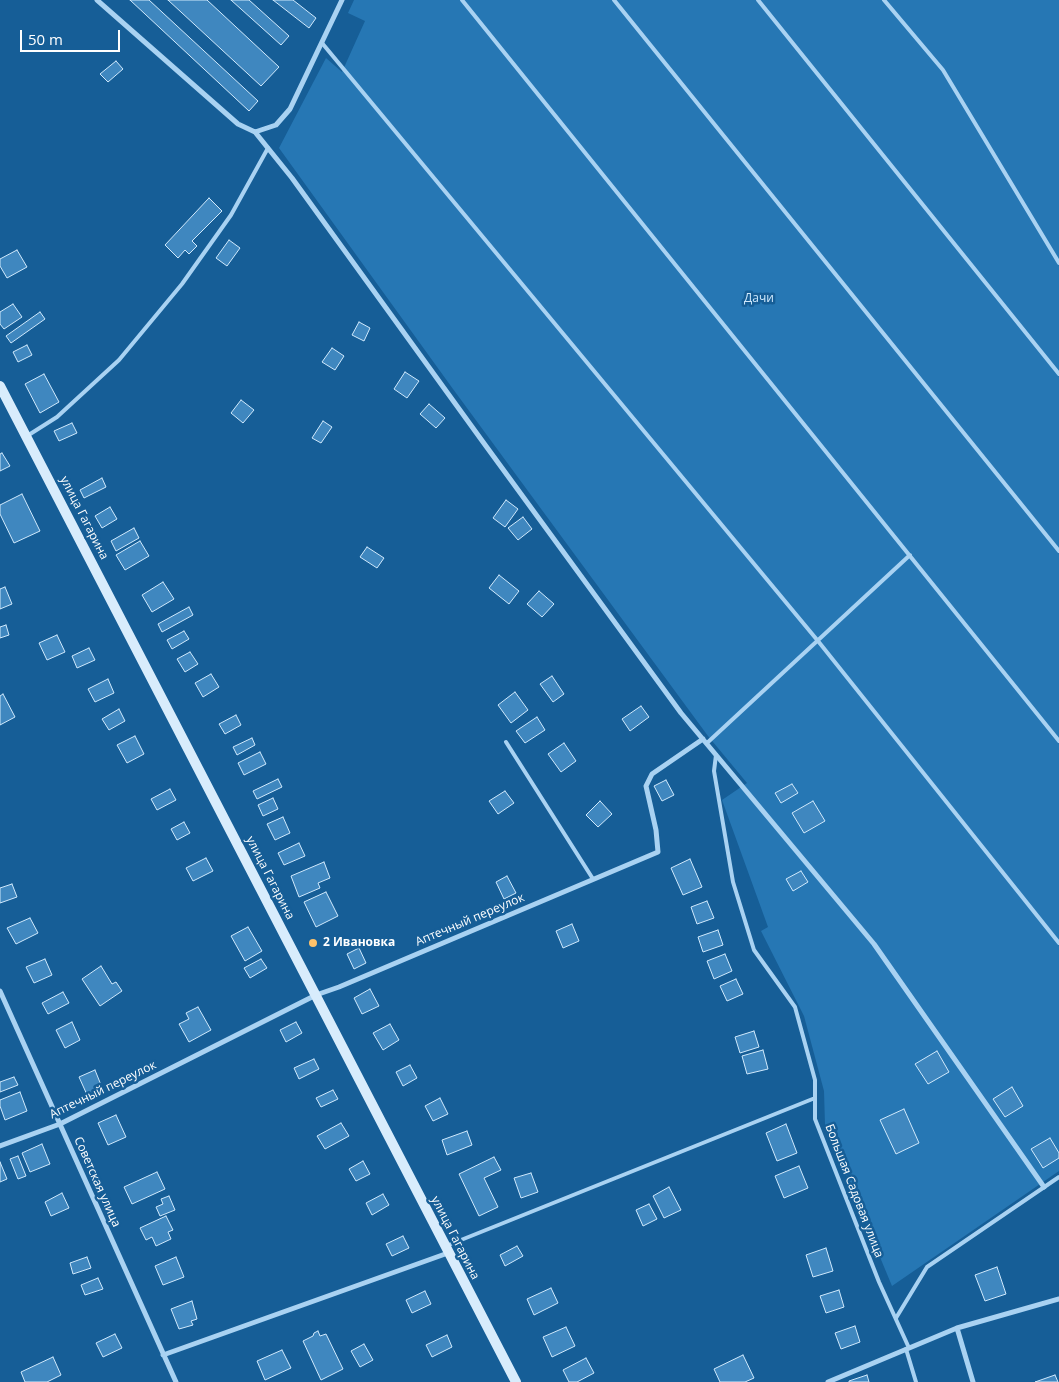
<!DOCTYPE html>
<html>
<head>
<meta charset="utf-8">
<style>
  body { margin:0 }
  #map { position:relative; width:1059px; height:1382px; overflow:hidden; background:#165e97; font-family:"Open Sans",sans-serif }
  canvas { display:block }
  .scale { position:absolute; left:20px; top:30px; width:100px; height:22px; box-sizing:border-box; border:2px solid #fff; border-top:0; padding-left:6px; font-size:15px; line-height:18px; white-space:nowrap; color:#fff; -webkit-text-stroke:4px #165e97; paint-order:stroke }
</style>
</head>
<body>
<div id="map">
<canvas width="1059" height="1382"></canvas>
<div class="scale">50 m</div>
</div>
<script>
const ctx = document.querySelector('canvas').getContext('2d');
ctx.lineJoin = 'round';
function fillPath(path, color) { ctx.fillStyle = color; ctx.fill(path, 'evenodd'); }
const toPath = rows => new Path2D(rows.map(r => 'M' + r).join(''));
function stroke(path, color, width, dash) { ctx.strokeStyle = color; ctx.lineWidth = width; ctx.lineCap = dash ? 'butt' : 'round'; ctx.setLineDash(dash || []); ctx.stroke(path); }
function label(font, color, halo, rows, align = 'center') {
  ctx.font = font + ' "Open Sans",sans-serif'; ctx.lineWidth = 5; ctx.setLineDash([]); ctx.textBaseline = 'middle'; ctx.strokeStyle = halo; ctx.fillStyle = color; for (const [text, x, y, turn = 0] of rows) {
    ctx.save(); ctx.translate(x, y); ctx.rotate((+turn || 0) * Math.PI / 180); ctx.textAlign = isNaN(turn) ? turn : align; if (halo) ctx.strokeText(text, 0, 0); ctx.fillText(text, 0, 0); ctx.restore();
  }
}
fillPath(toPath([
  [354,0,1059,0,1059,1171,892,1286,825,1125,824,1091,804,1016,761,931,768,927,722,800,747,783,708,736,453,389,279,148,326,58,342,72,365,21,348,13]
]), '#2677b4');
const building = toPath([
  [130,0,149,0,258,101,249,111,130,0],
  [168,0,207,0,279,67,261,86,168,0],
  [231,0,249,0,289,36,281,45,231,0],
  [273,0,293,0,316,18,309,28,273,0],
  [116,61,123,69,108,82,100,74,116,61],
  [209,198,222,211,192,241,197,246,189,254,185,250,178,258,165,245,209,198],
  [229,240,240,248,227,266,216,258,229,240],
  [17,250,27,267,7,278,0,266,0,259,17,250],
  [13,304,22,317,4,329,0,324,0,312,13,304],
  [40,312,45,319,11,343,6,336,40,312],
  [359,322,370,328,364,341,352,335,359,322],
  [27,345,32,355,18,362,13,352,27,345],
  [332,348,344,356,335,370,322,362,332,348],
  [405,372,419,381,407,398,394,389,405,372],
  [44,374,59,402,40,413,25,384,44,374],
  [241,400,254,410,243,423,231,413,241,400],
  [429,404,445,418,436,428,420,414,429,404],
  [323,421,332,427,321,443,312,438,323,421],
  [72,423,77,433,59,441,54,431,72,423],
  [2,453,10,466,0,471,0,454,2,453],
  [102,478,106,487,84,498,80,490,102,478],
  [22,494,40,531,14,543,0,514,0,505,22,494],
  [506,500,518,509,505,527,493,518,506,500],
  [110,507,117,519,102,528,95,516,110,507],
  [523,517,532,529,518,540,508,528,523,517],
  [134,528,139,538,116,551,111,541,134,528],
  [140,541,149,556,125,570,116,555,140,541],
  [367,547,384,558,377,568,360,557,367,547],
  [499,575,519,591,509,604,489,588,499,575],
  [163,582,174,599,152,612,142,595,163,582],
  [5,587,12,604,0,609,0,589,5,587],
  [539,591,554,604,542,617,527,604,539,591],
  [189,607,193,615,162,632,158,624,189,607],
  [6,625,9,635,0,638,0,627,6,625],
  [184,631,189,639,172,649,167,640,184,631],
  [57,635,65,652,47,660,39,643,57,635],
  [89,648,95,660,77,668,72,656,89,648],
  [190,652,198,664,185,672,177,659,190,652],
  [211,674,219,687,203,697,195,683,211,674],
  [552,676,564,694,553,702,540,684,552,676],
  [108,679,114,693,95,702,88,689,108,679],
  [515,692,528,710,511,723,498,705,515,692],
  [3,694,15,717,0,725,0,696,3,694],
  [641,706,649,717,630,731,622,719,641,706],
  [119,709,125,721,109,730,102,719,119,709],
  [236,715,241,725,225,734,219,724,236,715],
  [537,717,545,730,525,743,516,731,537,717],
  [135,736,144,754,127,763,117,745,135,736],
  [252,738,255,745,237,755,233,747,252,738],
  [564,743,576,761,561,772,548,754,564,743],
  [260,752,266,764,244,775,238,763,260,752],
  [278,779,282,787,257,799,253,791,278,779],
  [666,780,674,795,662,801,654,786,666,780],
  [792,784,798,793,781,803,775,793,792,784],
  [170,789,176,800,157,810,151,799,170,789],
  [505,791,514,803,498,814,489,801,505,791],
  [273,798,278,809,263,816,258,805,273,798],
  [600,801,612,814,598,827,586,815,600,801],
  [813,801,825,821,804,833,792,813,813,801],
  [283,817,290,833,275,840,267,824,283,817],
  [184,822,190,833,177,840,171,829,184,822],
  [299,843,305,856,284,865,278,853,299,843],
  [206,858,213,871,193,881,186,868,206,858],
  [690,859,702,887,683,895,671,868,690,859],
  [324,862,330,878,318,883,320,888,299,897,291,876,324,862],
  [801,871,808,882,793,891,786,879,801,871],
  [507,876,516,893,504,899,496,882,507,876],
  [12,884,17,897,0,903,0,888,12,884],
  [326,892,338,916,316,927,304,902,326,892],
  [707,901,714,918,697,924,691,907,707,901],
  [30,918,38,933,16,944,7,928,30,918],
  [572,924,579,941,563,948,556,931,572,924],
  [248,927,262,951,245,961,231,936,248,927],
  [718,930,723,945,703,952,698,937,718,930],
  [359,948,366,963,354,969,347,954,359,948],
  [725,954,732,971,714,979,707,961,725,954],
  [45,959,52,975,34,983,26,967,45,959],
  [261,959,267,968,250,978,244,968,261,959],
  [101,966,112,984,116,982,122,991,100,1006,82,979,101,966],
  [736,979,743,994,727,1001,720,986,736,979],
  [370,989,379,1006,362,1014,354,998,370,989],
  [63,992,69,1003,48,1014,42,1003,63,992],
  [198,1007,211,1030,189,1042,179,1024,189,1019,186,1013,198,1007],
  [72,1022,80,1040,65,1048,56,1030,72,1022],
  [296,1022,302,1033,286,1042,280,1030,296,1022],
  [390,1024,399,1040,383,1050,373,1033,390,1024],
  [754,1031,759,1047,740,1053,735,1037,754,1031],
  [763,1050,768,1069,747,1074,742,1056,763,1050],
  [937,1051,949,1072,928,1084,915,1064,937,1051],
  [314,1059,319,1069,299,1079,294,1068,314,1059],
  [410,1065,417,1078,403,1086,396,1072,410,1065],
  [95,1070,103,1090,88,1097,79,1077,95,1070],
  [14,1077,18,1085,0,1092,0,1082,14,1077],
  [1012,1087,1023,1106,1005,1117,993,1099,1012,1087],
  [333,1090,338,1099,321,1107,316,1098,333,1090],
  [20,1092,27,1111,5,1120,0,1106,0,1100,20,1092],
  [440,1098,448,1114,433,1121,425,1106,440,1098],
  [904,1109,919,1143,896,1154,880,1120,904,1109],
  [116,1115,126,1137,108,1145,98,1123,116,1115],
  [341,1123,349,1136,325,1149,317,1136,341,1123],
  [786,1124,797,1153,777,1161,766,1133,786,1124],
  [467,1131,472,1145,447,1155,442,1140,467,1131],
  [1050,1138,1059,1153,1059,1158,1043,1168,1031,1149,1050,1138],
  [42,1144,50,1164,30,1172,22,1153,42,1144],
  [18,1156,26,1176,18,1179,10,1159,18,1156],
  [494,1157,501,1170,484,1178,498,1207,479,1216,459,1174,494,1157],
  [363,1161,370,1174,356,1181,349,1169,363,1161],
  [0,1162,7,1179,0,1182,0,1162],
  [799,1166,808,1188,784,1198,775,1176,799,1166],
  [157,1172,165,1189,132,1204,124,1187,157,1172],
  [531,1173,538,1192,521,1198,514,1178,531,1173],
  [669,1187,681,1210,664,1218,653,1196,669,1187],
  [62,1193,69,1208,51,1216,45,1202,62,1193],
  [383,1194,389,1205,372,1215,366,1203,383,1194],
  [169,1196,175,1210,160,1216,156,1207,163,1204,161,1199,169,1196],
  [649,1204,657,1219,643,1226,636,1210,649,1204],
  [166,1216,173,1230,168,1232,171,1239,156,1246,152,1237,146,1240,140,1228,166,1216],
  [403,1236,409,1248,392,1256,386,1244,403,1236],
  [517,1246,523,1256,505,1266,500,1255,517,1246],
  [826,1248,833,1271,813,1277,806,1255,826,1248],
  [87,1257,91,1268,73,1274,70,1263,87,1257],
  [176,1257,184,1277,163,1285,155,1266,176,1257],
  [997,1267,1006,1294,985,1301,975,1275,997,1267],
  [98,1278,103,1289,85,1295,81,1285,98,1278],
  [551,1288,558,1303,534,1315,527,1299,551,1288],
  [839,1290,844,1307,826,1313,820,1296,839,1290],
  [425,1291,431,1304,412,1313,406,1300,425,1291],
  [192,1301,197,1319,191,1321,193,1325,179,1329,171,1309,192,1301],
  [855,1326,860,1342,841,1349,835,1333,855,1326],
  [566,1327,575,1346,552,1357,543,1337,566,1327],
  [318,1331,320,1336,326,1334,343,1369,321,1380,303,1341,313,1336,314,1333,318,1331],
  [115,1334,122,1348,103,1357,96,1343,115,1334],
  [447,1335,452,1347,432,1357,426,1345,447,1335],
  [364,1344,373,1360,360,1367,351,1351,364,1344],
  [282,1350,291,1368,265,1380,257,1361,282,1350],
  [743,1355,754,1378,745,1382,720,1382,714,1369,743,1355],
  [53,1357,61,1375,47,1382,25,1382,21,1372,53,1357],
  [586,1358,594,1373,577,1382,569,1382,563,1370,586,1358],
  [867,1375,869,1382,849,1382,849,1381,867,1375],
  [1055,1375,1058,1382,1035,1382,1055,1375]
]);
fillPath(building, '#3f87bf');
stroke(building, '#d0e9fc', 1);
stroke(toPath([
  [462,0,1059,741],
  [614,0,1059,551],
  [758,0,1059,374],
  [884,0,943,70,1059,263],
  [322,43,818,641,1059,943],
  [27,436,57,417,119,360,182,284,231,215,268,148],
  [506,742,593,879],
  [707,743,910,555],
  [716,755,714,771,733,882,754,950,795,1007,815,1080,815,1119,879,1282,909,1348],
  [446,1246,815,1098],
  [896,1318,927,1267,1059,1177],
  [906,1349,916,1382]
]), '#a9d2f2', 4);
stroke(toPath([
  [97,0,238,124,255,132,276,125,290,109,342,0],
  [255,132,292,178,483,442,681,713,874,944,1044,1187],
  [0,991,176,1382],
  [0,1146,60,1124,316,995,339,987,658,852,656,830,646,786,652,774,703,739],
  [957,1328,973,1382],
  [163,1355,448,1253],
  [828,1382,957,1328,1059,1299]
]), '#a9d2f2', 5);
stroke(toPath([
  [0,386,516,1382]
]), '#d8ecfc', 10);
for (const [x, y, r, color] of [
  [313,943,5,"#ffc26a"]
]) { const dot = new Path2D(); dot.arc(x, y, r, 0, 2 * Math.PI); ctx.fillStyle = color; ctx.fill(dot); stroke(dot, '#165e97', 2); }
label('12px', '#d0e9fc', '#165e97', [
  ["Дачи",759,299]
]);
label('12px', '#fff', '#165e97', [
  ["улица Гагарина",84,518,63],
  ["улица Гагарина",270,878,63],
  ["Аптечный переулок",470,920,-23],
  ["Аптечный переулок",103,1090,-26],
  ["Советская улица",97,1182,66],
  ["Большая Садовая улица",854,1191,69],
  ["улица Гагарина",455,1238,63]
]);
label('bold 12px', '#fff', '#165e97', [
  ["2 Ивановка",323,943]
], 'left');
</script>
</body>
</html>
